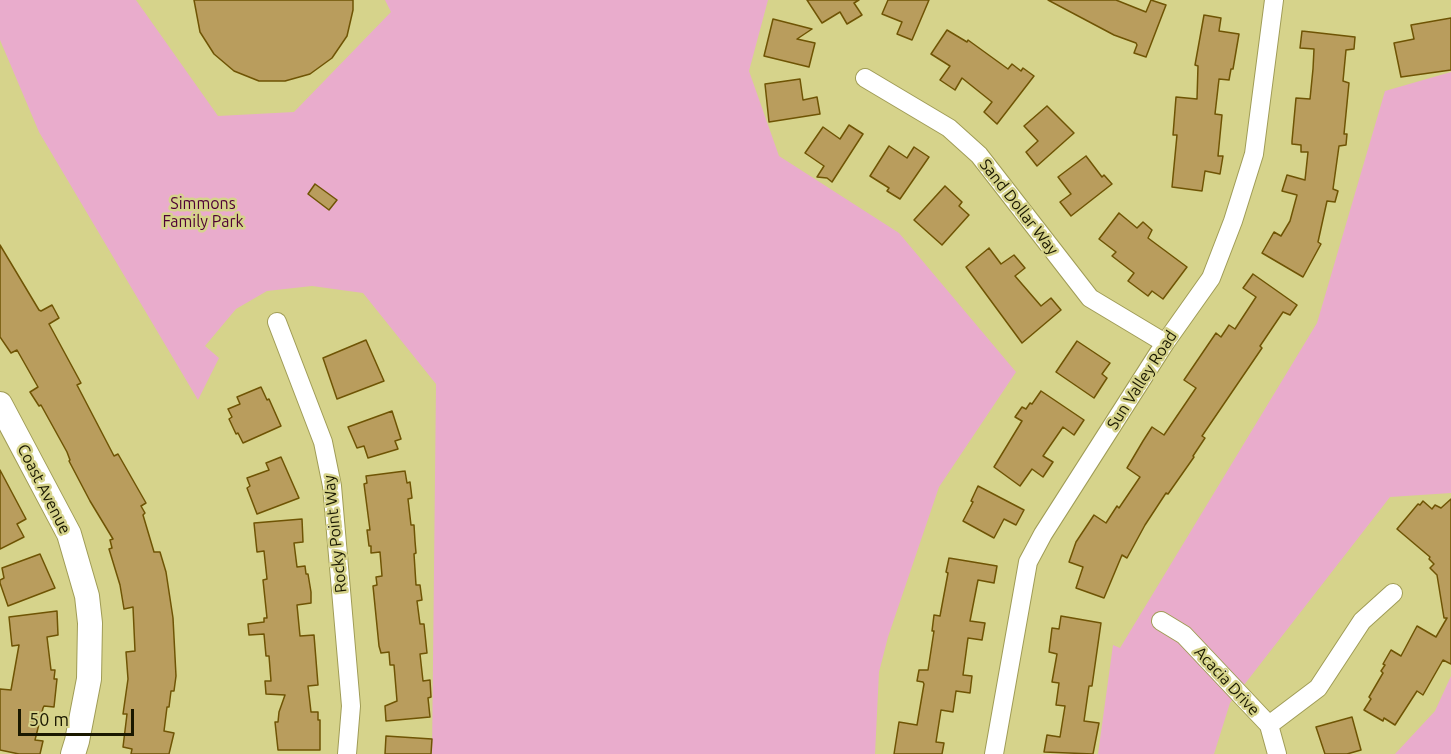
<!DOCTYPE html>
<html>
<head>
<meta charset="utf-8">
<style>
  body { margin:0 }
  #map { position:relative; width:1451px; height:754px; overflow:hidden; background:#d6d38b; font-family:Ubuntu,sans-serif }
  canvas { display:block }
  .scale { position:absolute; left:18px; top:709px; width:116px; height:27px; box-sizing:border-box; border:3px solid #1a1800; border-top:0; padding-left:8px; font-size:18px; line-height:21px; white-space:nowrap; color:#1a1800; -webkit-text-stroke:4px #d6d38b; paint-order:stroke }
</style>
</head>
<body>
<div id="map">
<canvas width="1451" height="754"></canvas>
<div class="scale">50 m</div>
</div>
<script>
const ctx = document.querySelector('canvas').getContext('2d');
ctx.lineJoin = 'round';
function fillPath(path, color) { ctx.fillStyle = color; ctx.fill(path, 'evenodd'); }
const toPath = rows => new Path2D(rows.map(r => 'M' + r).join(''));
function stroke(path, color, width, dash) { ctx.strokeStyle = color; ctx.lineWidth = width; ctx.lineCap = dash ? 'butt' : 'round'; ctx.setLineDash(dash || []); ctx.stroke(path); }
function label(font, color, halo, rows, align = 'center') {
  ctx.font = font + ' Ubuntu,sans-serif'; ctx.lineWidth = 5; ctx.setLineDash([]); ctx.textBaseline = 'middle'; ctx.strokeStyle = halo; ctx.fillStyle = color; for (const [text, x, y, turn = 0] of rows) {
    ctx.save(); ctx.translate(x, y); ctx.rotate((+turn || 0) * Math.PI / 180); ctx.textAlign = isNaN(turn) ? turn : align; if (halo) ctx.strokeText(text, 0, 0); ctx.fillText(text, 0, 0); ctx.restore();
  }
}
fillPath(toPath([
  [0,0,136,0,218,116,294,112,391,12,385,0,768,0,749,71,779,156,899,233,1016,372,939,487,888,637,879,672,875,754,432,754,436,384,363,293,312,286,267,291,236,309,205,346,219,358,198,400,39,132,0,40],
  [1451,72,1451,493,1390,497,1230,703,1214,754,1098,754,1113,645,1120,648,1317,323,1385,91],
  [1451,676,1451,754,1395,754,1435,711]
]), '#e9accc');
const building = toPath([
  [194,0,353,0,353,10,347,36,332,58,310,74,285,81,259,81,234,71,214,54,200,32,194,0],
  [807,0,859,0,854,3,862,15,847,24,840,12,822,23,807,0],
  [888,0,929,0,912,40,897,34,902,22,882,14,888,0],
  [1048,0,1116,0,1146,12,1151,0,1166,5,1146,57,1134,53,1137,45,1136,43,1114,35,1048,0],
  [1204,15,1221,18,1219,31,1239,34,1233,69,1231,69,1229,80,1219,79,1215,114,1222,115,1218,156,1223,156,1220,174,1205,171,1202,191,1172,187,1177,135,1173,135,1176,97,1197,99,1198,66,1195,65,1204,15],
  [1451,18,1451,70,1401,77,1394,43,1414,39,1411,25,1451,18],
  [773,19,812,29,797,39,815,43,809,67,764,56,773,19],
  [947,30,967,42,968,40,1008,69,1012,64,1021,71,1023,68,1034,76,997,124,984,112,992,102,962,78,955,90,940,80,950,66,931,54,947,30],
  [1302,31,1355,37,1354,49,1346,50,1343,81,1349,83,1344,134,1347,134,1346,145,1339,146,1333,189,1338,191,1335,202,1327,201,1318,242,1321,244,1303,277,1262,253,1274,232,1281,236,1290,221,1297,195,1282,191,1287,175,1305,180,1308,152,1301,152,1301,145,1292,144,1292,141,1296,98,1310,99,1313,69,1314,49,1300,48,1302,31],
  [800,79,803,100,817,97,820,114,769,122,765,84,800,79],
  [1047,106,1074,133,1037,166,1026,152,1038,141,1024,126,1047,106],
  [849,125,863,134,832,182,827,178,817,177,824,166,805,153,823,127,840,139,849,125],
  [889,146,907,158,914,147,929,157,900,199,887,191,889,188,870,176,889,146],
  [1086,156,1102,177,1104,175,1112,184,1071,216,1060,202,1071,194,1058,177,1086,156],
  [315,184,337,200,329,210,308,194,315,184],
  [945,186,962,202,959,206,969,215,942,245,914,220,945,186],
  [1119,213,1137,228,1143,222,1152,230,1148,238,1187,267,1163,299,1152,291,1148,296,1128,281,1134,273,1112,256,1116,252,1099,239,1119,213],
  [0,245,39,310,41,311,52,305,59,318,49,324,81,383,77,385,114,456,118,454,146,503,141,506,145,513,143,515,154,552,160,552,166,572,173,618,176,676,174,691,171,691,169,707,167,707,164,731,174,733,169,754,131,754,132,749,123,747,127,714,123,714,128,679,126,652,135,651,133,607,124,609,120,585,109,549,112,548,110,540,113,539,90,501,69,461,70,460,67,452,41,405,39,406,30,392,38,387,17,350,11,353,0,337,0,245],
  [989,248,1001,264,1014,255,1025,268,1015,276,1041,306,1051,298,1061,310,1022,343,966,267,989,248],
  [1253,274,1297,305,1290,315,1283,312,1260,346,1262,348,1202,436,1205,438,1193,456,1194,457,1168,494,1166,493,1145,525,1127,558,1122,555,1104,598,1076,588,1083,567,1069,562,1076,542,1094,515,1106,523,1117,506,1119,508,1140,477,1127,468,1143,441,1152,427,1164,435,1196,388,1184,380,1216,333,1221,337,1229,325,1235,329,1256,297,1243,288,1253,274],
  [366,340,384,381,337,399,323,358,366,340],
  [1077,341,1110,363,1102,374,1107,378,1094,398,1056,372,1077,341],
  [261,387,267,400,269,399,281,426,243,443,238,433,236,434,229,419,232,417,228,409,240,404,237,397,261,387],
  [1041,391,1084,420,1074,435,1063,427,1043,456,1053,462,1043,477,1032,469,1020,486,994,467,1022,421,1015,417,1022,407,1026,409,1030,403,1032,404,1041,391],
  [392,411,401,439,395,441,398,449,368,458,364,446,357,448,348,427,392,411],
  [281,457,299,498,257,514,247,488,250,486,247,478,269,470,266,463,281,457],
  [0,470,26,519,17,524,24,537,0,549,0,470],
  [405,471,407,483,410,482,412,498,408,499,411,525,414,525,415,541,416,553,414,554,416,585,420,585,422,600,417,601,420,624,424,624,427,653,420,654,423,681,430,680,431,697,428,698,430,717,386,721,385,706,397,701,394,665,390,665,389,652,381,653,379,646,373,586,377,585,376,577,382,576,380,552,371,553,371,546,369,546,367,530,370,530,364,484,367,483,366,476,405,471],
  [978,486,1024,510,1016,525,1004,519,994,538,963,521,973,502,971,501,978,486],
  [1451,499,1451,664,1443,660,1423,695,1417,691,1395,725,1384,718,1383,721,1364,710,1371,699,1369,697,1383,673,1381,671,1385,665,1383,664,1391,650,1401,656,1417,626,1436,637,1447,618,1444,618,1437,575,1430,568,1434,564,1429,559,1430,557,1397,529,1418,504,1420,505,1423,501,1432,509,1435,505,1441,508,1451,499],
  [302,519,303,542,294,543,297,567,305,566,306,574,308,574,311,592,311,603,297,605,300,636,314,635,318,685,308,686,311,712,318,712,318,720,320,720,320,750,278,750,275,722,278,722,279,712,285,695,266,694,265,681,271,681,269,656,266,656,264,634,249,635,248,624,264,622,264,618,267,618,263,580,267,579,264,551,257,552,254,523,302,519],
  [40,554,55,588,8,606,0,583,0,580,4,578,2,568,40,554],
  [949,558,997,566,994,583,978,580,970,621,985,623,982,640,968,638,963,675,972,676,970,693,956,691,953,712,941,710,936,742,944,743,942,754,894,754,899,722,917,725,924,684,923,682,917,681,919,670,928,670,934,631,932,631,934,615,940,616,948,573,946,572,949,558],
  [57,611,58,635,47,637,51,670,55,670,54,679,57,679,54,707,44,706,43,708,35,740,43,741,40,754,19,754,0,750,0,689,11,690,19,645,12,646,9,617,57,611],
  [1061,616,1101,623,1092,686,1089,686,1084,721,1099,723,1093,754,1044,752,1047,735,1060,737,1065,706,1056,705,1059,683,1052,682,1057,654,1049,652,1052,628,1059,629,1061,616],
  [1352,717,1361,750,1347,754,1325,754,1316,727,1352,717],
  [386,736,432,739,431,754,385,754,386,736]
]);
fillPath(building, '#b99d5d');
stroke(building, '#6f5404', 1.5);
const minor = toPath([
  [865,78,949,128,979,155,1090,298,1165,343],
  [277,322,323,442,332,486,351,706,347,754],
  [1161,621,1184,635,1269,725,1277,754],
  [1269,725,1318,688,1362,621,1393,593],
  [994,754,1028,562,1043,534,1165,343,1211,278,1233,221,1254,154,1274,0]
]);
const tertiary = toPath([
  [0,404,69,534,87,596,90,623,89,679,77,741,73,754]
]);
stroke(minor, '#a09c56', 20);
stroke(tertiary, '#a09c56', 26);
stroke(minor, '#fff', 18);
stroke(tertiary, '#fff', 24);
label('16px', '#4e0035', '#d6d38b', [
  ["Simmons",203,204],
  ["Family Park",203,222]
]);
label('16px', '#1a1800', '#d6d38b', [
  ["Sand Dollar Way",1019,207,52],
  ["Sun Valley Road",1142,380,-57],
  ["Coast Avenue",44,489,63],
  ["Rocky Point Way",335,534,-96],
  ["Acacia Drive",1227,681,47]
]);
</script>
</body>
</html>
